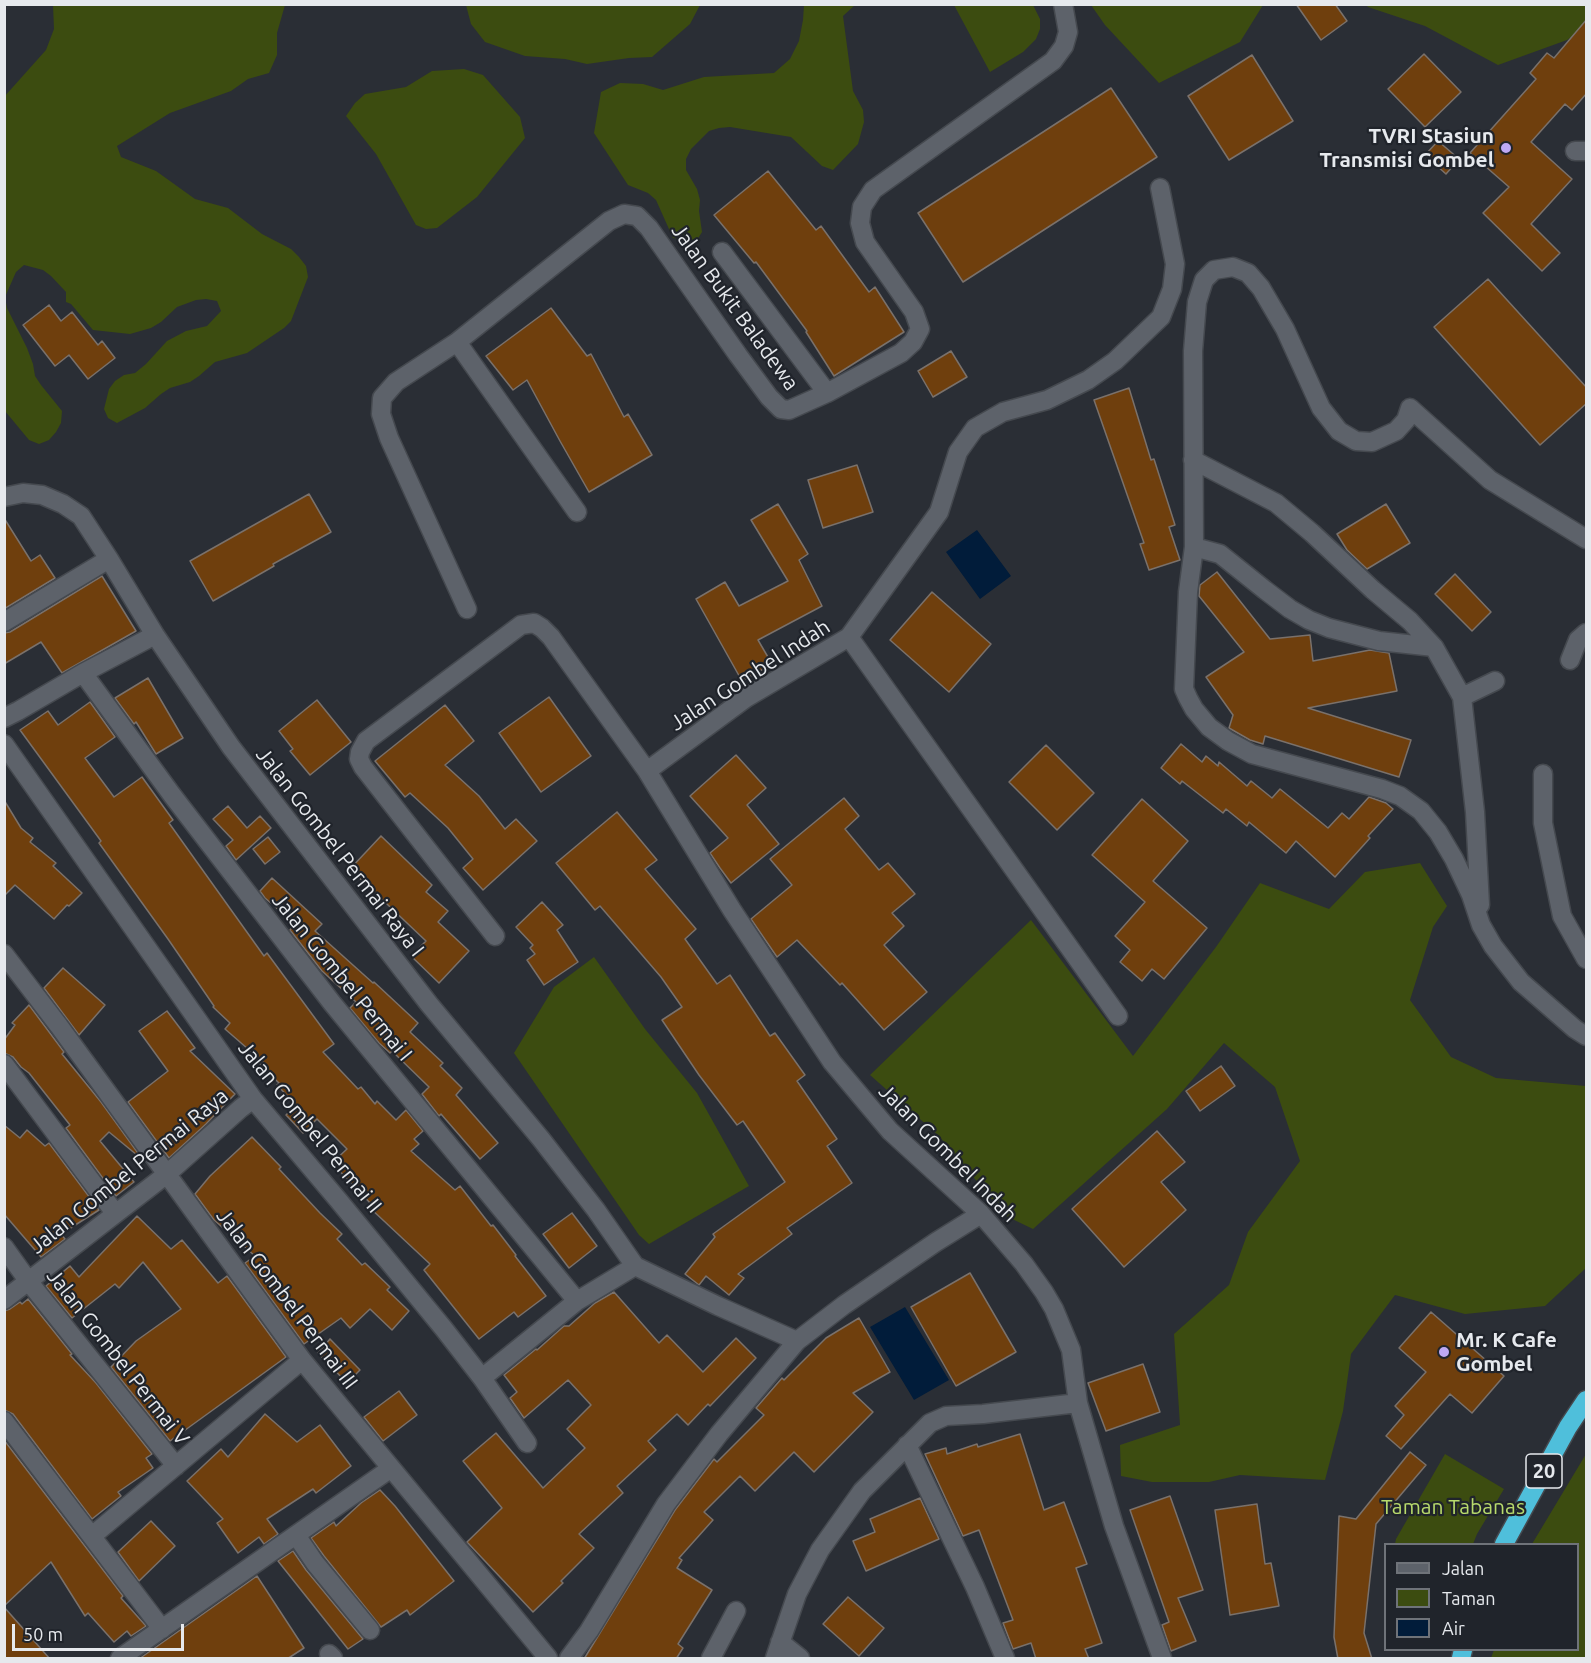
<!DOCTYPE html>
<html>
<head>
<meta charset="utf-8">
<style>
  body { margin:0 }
  #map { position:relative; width:1591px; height:1663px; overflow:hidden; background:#2a2e35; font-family:Ubuntu,sans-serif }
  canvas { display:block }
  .frame { position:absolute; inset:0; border:6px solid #e6e9ed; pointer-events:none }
  .legend { position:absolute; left:1384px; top:1543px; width:195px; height:108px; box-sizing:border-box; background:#20242b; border:2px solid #6f7379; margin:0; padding:8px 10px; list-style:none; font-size:18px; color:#e6e9ed }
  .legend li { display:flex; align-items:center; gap:12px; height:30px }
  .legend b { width:30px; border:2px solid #6f7379 }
  .scale { position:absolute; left:12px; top:1624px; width:172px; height:27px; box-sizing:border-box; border:3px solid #e6e9ed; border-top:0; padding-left:8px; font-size:18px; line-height:21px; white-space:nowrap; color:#e6e9ed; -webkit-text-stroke:4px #20242b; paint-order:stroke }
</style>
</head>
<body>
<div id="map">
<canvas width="1591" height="1663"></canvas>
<div class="frame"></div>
<ul class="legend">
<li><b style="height:8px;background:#5d626a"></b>Jalan</li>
<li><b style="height:16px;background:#3c4c10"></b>Taman</li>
<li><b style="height:16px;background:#011c3a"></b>Air</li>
</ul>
<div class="scale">50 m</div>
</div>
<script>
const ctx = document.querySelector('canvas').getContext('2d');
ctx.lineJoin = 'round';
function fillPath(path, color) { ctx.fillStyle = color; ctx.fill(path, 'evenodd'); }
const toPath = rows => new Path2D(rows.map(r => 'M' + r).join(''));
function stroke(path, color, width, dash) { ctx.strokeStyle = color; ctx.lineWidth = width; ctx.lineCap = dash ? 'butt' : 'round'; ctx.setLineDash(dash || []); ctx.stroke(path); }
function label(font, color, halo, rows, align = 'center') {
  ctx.font = font + ' Ubuntu,sans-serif'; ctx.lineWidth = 4.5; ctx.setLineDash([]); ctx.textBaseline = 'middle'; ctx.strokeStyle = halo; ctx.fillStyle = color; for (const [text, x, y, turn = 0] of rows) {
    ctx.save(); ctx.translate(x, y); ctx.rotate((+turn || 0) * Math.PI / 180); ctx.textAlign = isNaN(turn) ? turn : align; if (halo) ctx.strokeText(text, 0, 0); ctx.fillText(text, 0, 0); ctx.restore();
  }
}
fillPath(toPath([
  [53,5,285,5,277,33,277,55,269,73,248,79,231,91,170,113,117,146,121,157,156,171,195,199,228,208,262,234,291,249,299,257,306,266,308,277,291,321,284,328,247,353,215,362,199,376,190,382,170,388,161,394,145,408,117,423,108,418,104,409,109,389,115,381,124,375,135,373,146,364,167,341,186,331,207,326,221,311,217,301,206,299,196,300,177,307,161,322,151,328,130,334,93,330,71,304,66,302,66,292,51,276,43,270,24,265,16,272,5,297,7,308,27,348,33,364,35,376,41,385,62,411,61,423,56,432,49,440,39,444,29,440,5,411,4,97,46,50,54,29],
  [466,5,466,4,700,5,690,24,652,57,629,58,587,64,565,59,525,56,485,42,471,24],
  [804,5,855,5,843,16,853,91,863,110,864,122,858,144,833,170,822,166,791,137,730,127,719,128,709,131,691,149,686,159,686,170,697,189,700,200,699,211,702,232,697,240,673,238,656,200,648,193,628,185,594,133,601,92,620,83,643,84,663,90,704,77,774,73,790,59,799,41,803,20],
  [954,5,1033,5,1040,19,1040,29,1036,39,1023,52,990,72],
  [1091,5,1263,5,1240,42,1159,83,1105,25],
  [1366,5,1586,5,1586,26,1567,40,1498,65,1425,26,1368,7],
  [464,69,483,75,520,117,525,138,477,197,437,228,426,229,416,225,376,154,346,116,355,103,365,94,406,87,432,71],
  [1420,863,1447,906,1433,927,1410,1000,1451,1057,1496,1078,1586,1086,1586,1268,1545,1306,1465,1314,1395,1295,1351,1354,1343,1411,1325,1480,1240,1475,1209,1482,1152,1482,1121,1476,1120,1445,1180,1425,1174,1334,1229,1285,1248,1232,1300,1161,1275,1087,1224,1043,1167,1109,1033,1229,1006,1216,938,1135,870,1075,1031,920,1133,1056,1216,947,1260,883,1329,909,1365,872],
  [594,957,645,1029,697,1093,749,1186,649,1244,639,1235,514,1053,554,987],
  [1445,1454,1504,1489,1477,1534,1473,1544,1395,1544,1396,1539],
  [1586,1454,1586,1658,1491,1658,1494,1650,1578,1650,1578,1544,1532,1544]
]), '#3c4c10');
fillPath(toPath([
  [977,530,1011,576,980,599,946,552],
  [905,1307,949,1380,914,1400,870,1327]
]), '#011c3a');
const building = toPath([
  [1296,4,1335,4,1347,21,1321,40,1296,4],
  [1587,19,1587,93,1572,110,1565,104,1531,142,1572,179,1531,224,1560,253,1542,271,1483,213,1509,187,1470,153,1536,79,1530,73,1547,53,1554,58,1587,19],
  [1424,54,1461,92,1425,127,1388,89,1424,54],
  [1252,55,1293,121,1229,160,1188,96,1252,55],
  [1111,88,1157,157,963,282,918,213,1111,88],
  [1438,141,1459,159,1446,174,1425,155,1438,141],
  [768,171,816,230,821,226,869,292,875,287,904,332,834,376,806,332,807,331,756,262,754,263,714,215,768,171],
  [1488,279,1587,388,1587,403,1540,445,1434,327,1488,279],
  [49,305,61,321,72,312,98,345,102,341,115,358,88,379,69,355,55,366,23,325,49,305],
  [551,308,587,356,591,354,624,417,628,414,652,455,589,492,560,441,527,380,513,390,486,356,551,308],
  [951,351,967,377,933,397,918,371,951,351],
  [1129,388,1151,460,1154,459,1175,525,1169,527,1180,560,1149,570,1140,544,1144,543,1094,400,1129,388],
  [857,465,873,512,823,528,808,480,857,465],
  [309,494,331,532,273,564,274,566,213,601,190,561,309,494],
  [778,504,808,554,799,560,822,606,758,640,772,664,742,681,696,599,725,582,739,606,788,581,751,520,778,504],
  [1386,504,1410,543,1367,569,1347,550,1337,534,1386,504],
  [4,518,31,561,40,555,55,578,4,609,4,518],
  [1217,572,1270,639,1310,635,1313,661,1370,650,1389,653,1397,691,1308,708,1411,740,1399,777,1265,736,1263,744,1250,740,1229,728,1233,715,1206,677,1244,652,1199,596,1200,585,1217,572],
  [1455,574,1491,612,1472,631,1435,594,1455,574],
  [102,576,136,631,62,673,41,642,4,664,4,633,10,632,102,576],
  [932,592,991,644,949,692,890,640,932,592],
  [148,678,183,738,156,754,136,722,134,724,115,698,148,678],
  [549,697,591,756,541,792,499,733,549,697],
  [317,700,351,742,310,775,290,751,293,749,279,731,317,700],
  [90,702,115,737,85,758,114,797,142,777,173,820,169,823,264,956,267,953,334,1044,323,1052,358,1089,361,1087,375,1104,377,1101,396,1120,406,1110,423,1131,414,1139,419,1144,411,1151,455,1190,460,1186,491,1226,493,1225,516,1255,515,1256,546,1296,518,1317,514,1312,479,1339,424,1270,430,1264,369,1207,372,1205,332,1163,347,1149,317,1119,303,1133,286,1115,296,1105,277,1085,279,1083,260,1065,263,1062,225,1029,230,1023,213,1007,214,1006,168,939,99,843,101,841,20,730,48,711,58,725,90,702],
  [445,705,474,741,445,765,479,796,505,829,516,819,537,841,483,890,463,868,473,859,448,828,410,793,405,797,375,761,445,705],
  [1181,744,1202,762,1206,756,1218,766,1219,762,1247,786,1251,781,1272,798,1280,789,1328,828,1342,813,1349,819,1369,797,1386,803,1393,809,1368,836,1370,838,1335,877,1296,841,1286,853,1249,822,1247,826,1226,809,1223,813,1182,781,1180,784,1161,768,1181,744],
  [1046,745,1094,793,1057,830,1009,782,1046,745],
  [736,755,766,788,747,805,779,844,731,883,720,868,710,853,728,838,690,796,736,755],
  [844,798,859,816,845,829,879,870,888,863,915,894,892,913,904,926,884,945,927,992,884,1030,842,983,840,985,797,940,777,957,751,919,792,885,770,859,844,798],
  [1142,799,1188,841,1153,881,1207,928,1164,979,1152,969,1142,981,1120,962,1130,950,1115,936,1145,902,1092,855,1142,799],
  [4,800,21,828,33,838,30,842,56,863,53,866,82,893,69,906,67,905,54,919,15,885,4,896,4,800],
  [228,806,247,828,260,816,271,828,236,860,226,846,233,840,213,819,228,806],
  [617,812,657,860,645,869,696,929,685,939,717,984,730,975,770,1036,775,1033,805,1075,797,1081,837,1139,827,1146,852,1183,787,1228,792,1234,738,1274,744,1278,729,1295,706,1276,699,1285,685,1274,715,1237,713,1234,785,1182,743,1121,737,1125,699,1075,662,1020,682,1007,661,977,600,906,595,910,556,863,617,812],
  [381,836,432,885,426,892,448,911,438,922,469,951,439,983,411,956,426,941,350,869,381,836],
  [268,837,280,852,265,864,253,849,268,837],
  [272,878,322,924,315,931,373,983,374,982,418,1023,410,1032,443,1063,440,1066,462,1088,456,1095,498,1143,480,1159,441,1114,439,1116,422,1094,429,1087,392,1051,390,1053,379,1043,350,1008,356,1002,322,971,290,930,295,924,265,898,260,891,272,878],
  [542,902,563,925,557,930,578,962,544,985,527,960,535,954,530,948,533,945,516,927,542,902],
  [63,968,105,1005,79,1035,44,988,63,968],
  [29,1005,64,1052,62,1054,101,1102,143,1160,109,1132,100,1141,134,1182,116,1196,66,1128,70,1125,29,1073,21,1067,13,1057,4,1053,4,1040,15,1025,12,1023,29,1005],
  [167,1011,195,1048,190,1051,235,1094,206,1124,169,1158,128,1102,168,1071,139,1031,167,1011],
  [1221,1066,1235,1086,1200,1111,1186,1091,1221,1066],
  [4,1125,20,1138,27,1130,45,1146,49,1143,99,1210,61,1234,65,1239,41,1257,4,1214,4,1125],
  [1157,1131,1185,1162,1161,1182,1186,1210,1124,1267,1072,1209,1157,1131],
  [252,1137,281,1167,279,1169,320,1213,342,1234,337,1239,362,1265,365,1263,390,1287,387,1290,409,1311,392,1330,370,1309,350,1328,341,1318,304,1344,245,1263,255,1256,214,1220,195,1194,210,1176,252,1137],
  [572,1213,597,1246,569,1268,543,1234,572,1213],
  [137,1216,171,1249,182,1240,218,1283,227,1276,286,1357,170,1441,111,1367,136,1341,181,1309,143,1262,119,1288,115,1284,72,1318,46,1286,70,1266,79,1277,137,1216],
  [970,1273,1016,1352,956,1386,911,1307,970,1273],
  [614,1292,659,1343,667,1335,703,1372,736,1338,756,1358,710,1406,708,1404,688,1425,677,1414,648,1441,656,1450,617,1486,623,1493,579,1534,594,1548,561,1581,563,1583,533,1612,467,1542,502,1508,463,1461,496,1433,543,1488,585,1448,567,1429,591,1405,568,1380,524,1418,510,1398,517,1392,504,1375,536,1349,537,1350,564,1326,569,1326,595,1303,614,1292],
  [28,1299,72,1354,70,1355,96,1383,152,1454,146,1458,153,1468,118,1492,121,1496,92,1519,13,1414,4,1410,4,1311,10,1309,20,1302,22,1304,28,1299],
  [1431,1312,1504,1376,1472,1413,1450,1394,1401,1449,1386,1436,1404,1415,1395,1406,1426,1372,1399,1348,1431,1312],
  [859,1318,890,1372,853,1393,873,1412,814,1472,794,1452,755,1491,740,1476,704,1512,713,1520,679,1558,682,1560,677,1568,712,1590,678,1644,683,1648,676,1659,584,1659,675,1510,714,1459,717,1462,764,1415,756,1408,782,1378,784,1380,826,1338,859,1318],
  [330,1339,360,1370,347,1383,318,1353,330,1339],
  [1143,1364,1160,1412,1106,1431,1088,1383,1143,1364],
  [399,1391,417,1415,383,1441,364,1417,399,1391],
  [265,1414,297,1442,320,1425,351,1466,316,1493,313,1489,267,1519,278,1534,264,1544,259,1537,238,1553,217,1523,223,1519,187,1481,221,1449,228,1457,265,1414],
  [1020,1434,1044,1510,1064,1502,1087,1564,1076,1568,1102,1643,1085,1649,1089,1659,1036,1659,1031,1643,1013,1649,1003,1623,1013,1620,979,1530,963,1536,925,1454,946,1448,947,1454,977,1444,978,1447,1020,1434],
  [4,1440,123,1596,121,1598,146,1626,131,1636,127,1631,114,1642,88,1613,85,1616,51,1562,4,1606,4,1440],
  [1410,1452,1426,1465,1376,1524,1364,1633,1372,1659,1338,1659,1334,1637,1339,1516,1356,1519,1410,1452],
  [380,1490,395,1506,454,1581,410,1615,407,1610,381,1627,324,1556,311,1538,334,1522,336,1526,361,1503,380,1490],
  [1170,1496,1203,1590,1178,1598,1196,1641,1171,1651,1162,1625,1169,1622,1130,1510,1170,1496],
  [920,1498,939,1539,866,1571,853,1541,875,1532,870,1519,920,1498],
  [1257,1504,1265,1564,1271,1563,1279,1606,1230,1615,1215,1510,1257,1504],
  [151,1521,175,1546,139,1581,118,1552,151,1521],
  [293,1551,306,1570,363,1639,348,1649,278,1561,293,1551],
  [257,1576,304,1648,287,1659,139,1659,257,1576],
  [848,1597,884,1628,859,1656,823,1624,848,1597],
  [4,1607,50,1659,4,1659,4,1607]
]);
fillPath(building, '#6f3f0d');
stroke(building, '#7a716b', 1.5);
const minor = toPath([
  [1575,151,1586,151],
  [722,252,827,393],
  [457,342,577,512],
  [1193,460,1276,503,1312,533,1373,590,1410,621,1434,647,1462,697,1475,812,1480,905],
  [4,497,23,493,42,495,63,504,81,516,109,559,155,635,231,747,429,1004,541,1139,596,1210,635,1266],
  [1586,539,1490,480,1410,408,1406,420,1396,431,1372,442,1356,441,1339,431,1321,408,1285,329,1261,288,1248,273,1233,267,1214,270,1204,280,1197,302,1193,351,1194,547,1188,592,1184,689,1188,698,1194,709,1209,727,1228,741,1252,754,1382,789,1400,796,1421,811,1438,832,1454,859,1471,895,1481,925,1493,946,1521,982,1575,1029,1586,1036],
  [1194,547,1220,554,1265,590,1290,609,1309,620,1329,628,1379,641,1434,647],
  [467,609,389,438,381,414,382,398,396,382,457,342,609,221,624,214,637,216,649,228,738,355,769,397,781,409,789,410,827,393,901,353,913,342,920,329,914,312,865,242,860,223,862,207,873,190,1053,61,1064,46,1068,32,1063,4],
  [4,622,109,559],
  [849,637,1118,1016],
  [1570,660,1578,640,1586,633],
  [83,673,172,795,332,1003,577,1301],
  [1462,697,1495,681],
  [4,718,18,711,83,673,155,635],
  [4,744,253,1099,339,1201,444,1329,482,1378,527,1443],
  [647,771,746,698,849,637,939,512,958,452,975,428,1003,412,1047,400,1088,380,1115,361,1161,317,1172,289,1175,264,1160,188],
  [1543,774,1543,823,1562,916,1586,959],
  [495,936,363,767,359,759,360,752,366,741,521,625,534,623,542,628,551,637,647,771,732,910,832,1062,890,1131,981,1214,1024,1264,1044,1292,1054,1309,1071,1350,1078,1403,1114,1526,1162,1658],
  [4,954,59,1026,302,1360,548,1658],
  [4,1064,115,1213],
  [4,1247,29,1282,176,1466],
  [4,1300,167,1174,241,1108,253,1099],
  [482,1378,577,1301,635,1266,718,1306,797,1341],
  [4,1421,162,1629],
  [907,1445,975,1587,1005,1658],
  [296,1535,315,1563,370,1630],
  [92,1536,302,1360],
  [780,1642,800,1658],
  [329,1654,333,1658],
  [120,1658,390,1469],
  [569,1658,589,1631,666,1504,719,1434,797,1341,844,1305,936,1242,981,1214],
  [711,1658,736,1611],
  [775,1658,797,1594,820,1550,862,1491,930,1423,946,1416,983,1414,1078,1403]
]);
const highway = toPath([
  [1504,1544,1568,1427,1586,1400],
  [1461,1658,1463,1650]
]);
stroke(minor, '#45494f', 21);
stroke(highway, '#45494f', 21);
stroke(minor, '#5d626a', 18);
stroke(highway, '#4fbfdb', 18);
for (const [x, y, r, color] of [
  [1506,148,6,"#bea9f4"],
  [1444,1352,6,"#bea9f4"]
]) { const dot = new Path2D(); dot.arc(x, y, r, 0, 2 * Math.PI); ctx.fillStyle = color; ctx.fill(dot); stroke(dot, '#20242b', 2); }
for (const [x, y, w] of [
  [1544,1471,36]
]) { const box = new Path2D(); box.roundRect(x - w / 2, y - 17, w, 34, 4.5); ctx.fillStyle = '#20242b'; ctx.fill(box); stroke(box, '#e6e9ed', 1.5); }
label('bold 20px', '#e6e9ed', null, [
  ["20",1544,1471]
]);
label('bold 21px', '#e6e9ed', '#20242b', [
  ["TVRI Stasiun",1494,136],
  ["Transmisi Gombel",1494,160],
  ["Mr. K Cafe",1456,1340,"left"],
  ["Gombel",1456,1364,"left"]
], 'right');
label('21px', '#e6e9ed', '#20242b', [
  ["Jalan Bukit Baladewa",735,307,54],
  ["Jalan Gombel Indah",750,675,-33],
  ["Jalan Gombel Permai Raya I",340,852,52],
  ["Jalan Gombel Permai I",342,977,51],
  ["Jalan Gombel Permai II",310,1127,51],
  ["Jalan Gombel Indah",948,1153,45],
  ["Jalan Gombel Permai Raya",129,1171,-39],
  ["Jalan Gombel Permai III",287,1299,53],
  ["Jalan Gombel Permai V",118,1357,52]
]);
label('21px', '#b8da6c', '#20242b', [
  ["Taman Tabanas",1453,1507]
]);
</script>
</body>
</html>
